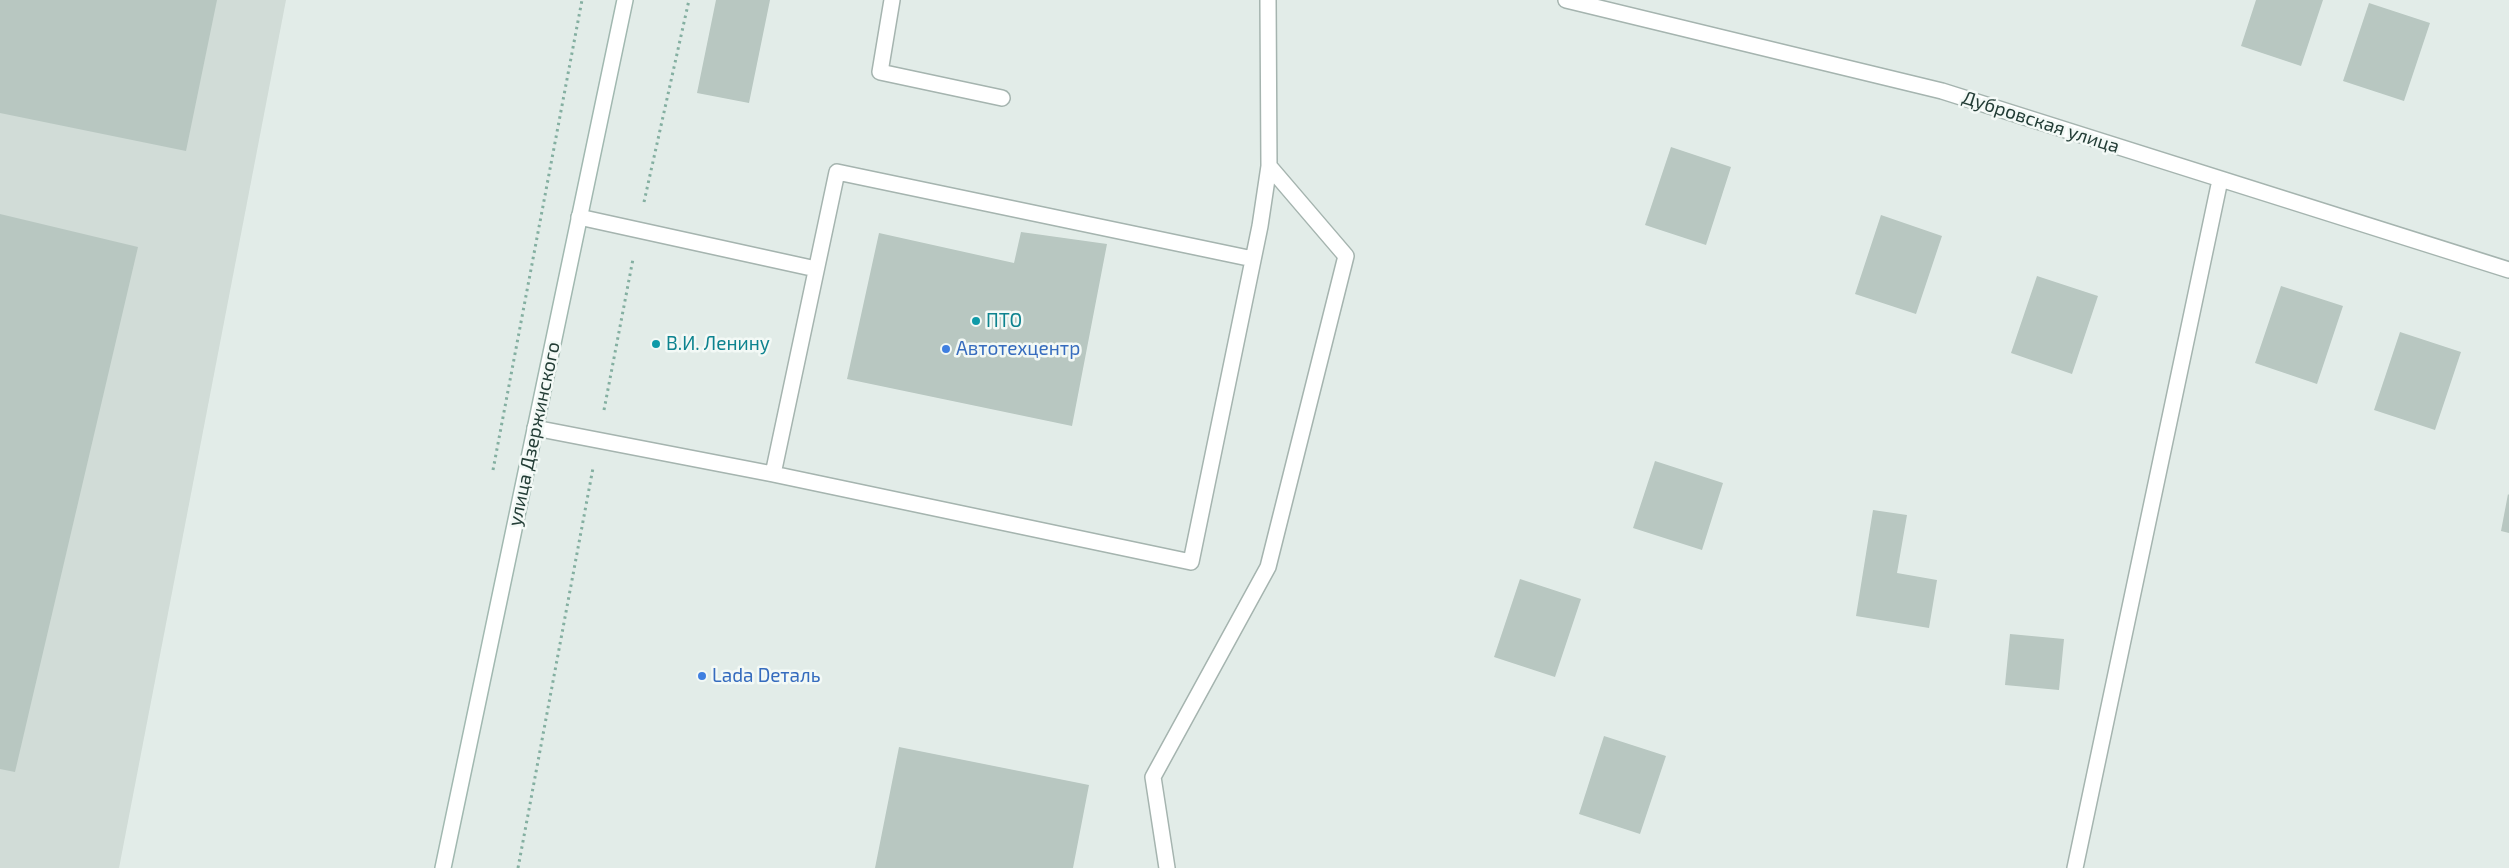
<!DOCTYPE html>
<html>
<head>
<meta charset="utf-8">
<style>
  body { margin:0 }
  canvas { display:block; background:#e2ece8 }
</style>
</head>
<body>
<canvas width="2509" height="868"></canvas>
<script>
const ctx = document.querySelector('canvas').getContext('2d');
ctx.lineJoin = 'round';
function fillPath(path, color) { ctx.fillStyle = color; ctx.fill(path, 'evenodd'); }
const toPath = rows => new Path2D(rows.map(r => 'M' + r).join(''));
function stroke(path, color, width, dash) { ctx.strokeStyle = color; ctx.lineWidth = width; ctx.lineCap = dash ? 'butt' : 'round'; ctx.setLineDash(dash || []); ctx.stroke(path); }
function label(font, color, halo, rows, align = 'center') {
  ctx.font = font + ' "Exo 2",sans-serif'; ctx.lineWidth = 5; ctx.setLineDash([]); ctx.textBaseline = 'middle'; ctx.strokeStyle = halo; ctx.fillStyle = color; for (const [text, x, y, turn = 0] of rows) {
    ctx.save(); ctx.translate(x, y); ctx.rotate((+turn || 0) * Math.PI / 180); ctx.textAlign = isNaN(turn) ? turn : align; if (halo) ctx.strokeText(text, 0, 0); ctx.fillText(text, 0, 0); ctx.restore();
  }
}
fillPath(toPath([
  [0,0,286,0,119,868,0,868]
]), '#d1dcd7');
fillPath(toPath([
  [0,0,217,0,186,151,0,113],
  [716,0,770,0,749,103,697,93],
  [2256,0,2323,0,2301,66,2241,46],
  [2369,3,2430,23,2404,101,2343,81],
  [1671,147,1731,167,1706,245,1645,225],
  [0,214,138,247,15,772,0,769],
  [1881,215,1942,236,1916,314,1855,294],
  [1021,232,1107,244,1072,426,847,379,879,233,1014,263],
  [2037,276,2098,296,2072,374,2011,353],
  [2281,286,2343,306,2317,384,2255,363],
  [2400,332,2461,352,2435,430,2374,410],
  [1655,461,1723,483,1702,550,1633,528],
  [2508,494,2509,495,2509,533,2501,531],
  [1873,510,1907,515,1897,573,1937,580,1929,628,1856,616],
  [1520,579,1581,599,1555,677,1494,657],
  [2010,634,2064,639,2059,690,2005,685],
  [1604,736,1666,756,1640,834,1579,814],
  [899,747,1089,785,1073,868,875,868]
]), '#b8c7c1');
const service = toPath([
  [892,0,880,72,1002,98],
  [579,217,816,269],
  [1253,259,837,172,773,474,1191,562,1260,226,1269,166],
  [535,428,773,474],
  [1167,868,1153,777,1268,567,1346,256,1269,166,1268,0]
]);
const minor = toPath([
  [1566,0,1942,91,2509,270],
  [2075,868,2220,180]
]);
const secondary = toPath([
  [443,868,625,0]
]);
stroke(service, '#a5b4af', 18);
stroke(minor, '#a5b4af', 18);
stroke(secondary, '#a1b8b0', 18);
stroke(toPath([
  [644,202,689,0],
  [604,410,633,259],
  [493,470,582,0],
  [518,868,593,468]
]), '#84afa1', 3, [2.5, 4]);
stroke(service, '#fff', 15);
stroke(minor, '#fff', 15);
stroke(secondary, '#fff', 15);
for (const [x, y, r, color] of [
  [976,321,5,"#0f9aa8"],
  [656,344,5,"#0f9aa8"],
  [946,349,5,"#3f7fe0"],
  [702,676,5,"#3f7fe0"]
]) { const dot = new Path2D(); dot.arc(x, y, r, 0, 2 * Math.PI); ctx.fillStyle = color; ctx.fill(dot); stroke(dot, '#f3f9f6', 2); }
label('19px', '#233d36', '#f3f9f6', [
  ["Дубровская улица",2041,122,18],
  ["улица Дзержинского",534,434,-78]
]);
label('19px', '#0d838f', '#f3f9f6', [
  ["ПТО",986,321],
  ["В.И. Ленину",666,344]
], 'left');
label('19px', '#366cbe', '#f3f9f6', [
  ["Автотехцентр",956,349],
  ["Lada Dеталь",712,676]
], 'left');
</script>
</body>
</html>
